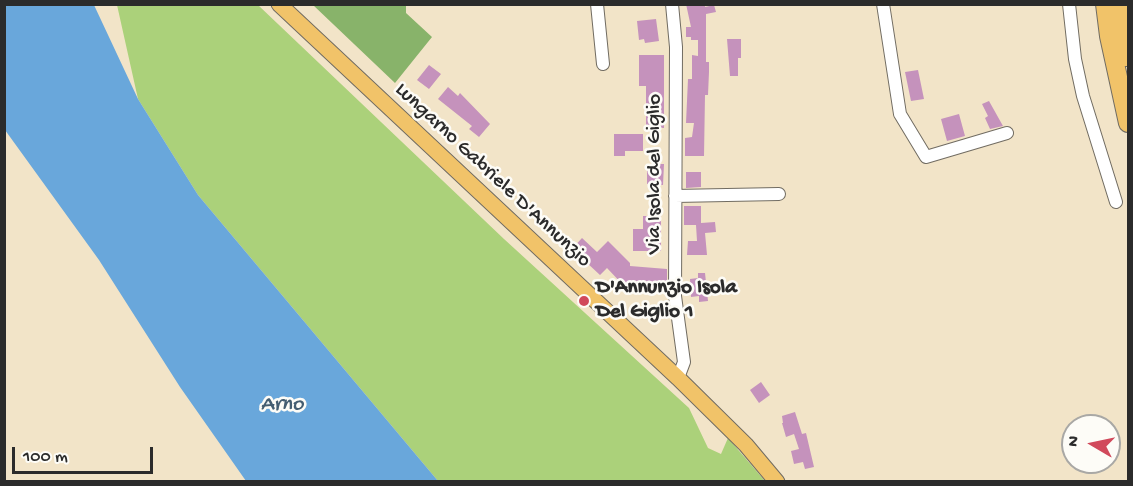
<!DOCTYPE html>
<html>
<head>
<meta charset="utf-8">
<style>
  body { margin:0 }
  #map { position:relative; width:1133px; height:486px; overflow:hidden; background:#f2e4c8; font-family:"Gochi Hand",sans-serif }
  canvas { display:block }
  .frame { position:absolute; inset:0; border:6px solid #2b2b2b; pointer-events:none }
  .north { position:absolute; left:1061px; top:414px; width:60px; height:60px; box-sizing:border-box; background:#fdfcf7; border:2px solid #a9a8a5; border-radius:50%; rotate:279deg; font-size:16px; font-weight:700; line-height:24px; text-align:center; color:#2b2b2b }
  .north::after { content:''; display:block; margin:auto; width:21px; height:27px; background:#d1495b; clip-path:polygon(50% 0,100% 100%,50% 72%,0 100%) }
  .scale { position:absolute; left:12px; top:447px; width:141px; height:27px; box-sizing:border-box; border:3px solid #2b2b2b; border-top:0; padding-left:8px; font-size:18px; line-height:21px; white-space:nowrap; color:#2b2b2b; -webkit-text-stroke:4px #fdfcf7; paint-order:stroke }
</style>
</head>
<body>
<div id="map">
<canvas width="1133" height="486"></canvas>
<div class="frame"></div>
<div class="north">N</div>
<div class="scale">100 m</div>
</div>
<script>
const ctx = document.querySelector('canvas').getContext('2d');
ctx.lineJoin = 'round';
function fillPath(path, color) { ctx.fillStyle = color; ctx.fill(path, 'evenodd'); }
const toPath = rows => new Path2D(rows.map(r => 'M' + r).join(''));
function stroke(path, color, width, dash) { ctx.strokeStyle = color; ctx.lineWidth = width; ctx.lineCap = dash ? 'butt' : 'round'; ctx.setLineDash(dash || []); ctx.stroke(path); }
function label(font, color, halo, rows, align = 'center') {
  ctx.font = font + ' "Gochi Hand",sans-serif'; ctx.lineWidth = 5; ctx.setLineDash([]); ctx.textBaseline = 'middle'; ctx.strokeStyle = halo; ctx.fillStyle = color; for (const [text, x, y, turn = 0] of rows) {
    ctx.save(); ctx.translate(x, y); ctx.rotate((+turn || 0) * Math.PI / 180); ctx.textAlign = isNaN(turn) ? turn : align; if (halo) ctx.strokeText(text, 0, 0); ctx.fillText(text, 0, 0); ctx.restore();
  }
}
fillPath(toPath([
  [117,5,258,5,504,239,689,408,708,448,721,454,728,438,765,481,438,481,198,195,138,99]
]), '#abd17a');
fillPath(toPath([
  [313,5,406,5,406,13,432,37,395,83]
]), '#88b36a');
fillPath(toPath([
  [4,5,94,5,138,99,198,195,438,481,246,481,180,387,99,260,5,130]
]), '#69a7db');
fillPath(toPath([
  [686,4,705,4,705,7,714,5,716,12,706,14,706,62,709,62,709,72,708,95,705,95,704,156,685,156,685,138,692,137,694,123,686,123,688,79,692,79,692,55,698,56,698,40,691,40,691,37,686,37,686,27,691,27],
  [656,19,659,41,645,43,644,39,639,40,637,21],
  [727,39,741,39,741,58,738,58,738,76,730,76],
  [639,55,664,55,664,128,646,127,646,86,639,86],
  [429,65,441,74,429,89,417,80],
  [918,70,924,99,911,101,905,72],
  [448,87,458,96,460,93,490,124,479,137,469,129,472,126,438,99],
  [989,101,1003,126,990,129,985,118,988,116,982,104],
  [959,114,965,136,947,141,941,119],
  [614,134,643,134,643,151,625,151,625,156,614,156],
  [647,164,664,164,663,185,647,184],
  [686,172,701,172,701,187,686,188],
  [684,206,701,206,701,223,715,222,716,232,705,233,707,255,687,255,688,241,697,241,696,225,684,225],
  [643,216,661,216,661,251,633,251,633,229,643,229],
  [582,238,597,252,608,241,630,263,630,266,667,269,667,284,632,281,625,287,607,268,600,275,572,249],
  [698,273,705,273,708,301,699,302,699,296,691,297,690,279,698,278],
  [761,382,770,395,759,403,750,390],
  [795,412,802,434,806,433,814,467,805,469,803,462,794,464,791,451,799,449,794,434,786,437,782,423,783,423,782,416]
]), '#c592bc');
const minor = toPath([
  [597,4,603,64],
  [672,4,676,47,675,296,684,362,678,378],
  [883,4,900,114,926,157,1007,133],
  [1069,4,1075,59,1083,96,1116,202],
  [675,196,779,194]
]);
const major = toPath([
  [279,4,678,378,746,445,777,482]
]);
const highway = toPath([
  [1105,4,1109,36,1128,123],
  [1118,4,1126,57]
]);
stroke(minor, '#716c62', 14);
stroke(major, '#716c62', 17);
stroke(highway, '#716c62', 20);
stroke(minor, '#fff', 12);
stroke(major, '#f1c369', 15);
stroke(highway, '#f1c369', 18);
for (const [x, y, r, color] of [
  [584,301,6,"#d1495b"]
]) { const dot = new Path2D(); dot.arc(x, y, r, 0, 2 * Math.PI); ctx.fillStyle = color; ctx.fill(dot); stroke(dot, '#fdfcf7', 2); }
label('21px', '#2b2b2b', '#fdfcf7', [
  ["Via Isola del Giglio",656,174,-90],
  ["Lungarno Gabriele D'Annunzio",492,176,43]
]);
label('bold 21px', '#2b2b2b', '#fdfcf7', [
  ["D'Annunzio Isola",596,289],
  ["Del Giglio 1",596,313]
], 'left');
label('italic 22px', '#445d71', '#fdfcf7', [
  ["Arno",282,406]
]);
</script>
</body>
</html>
